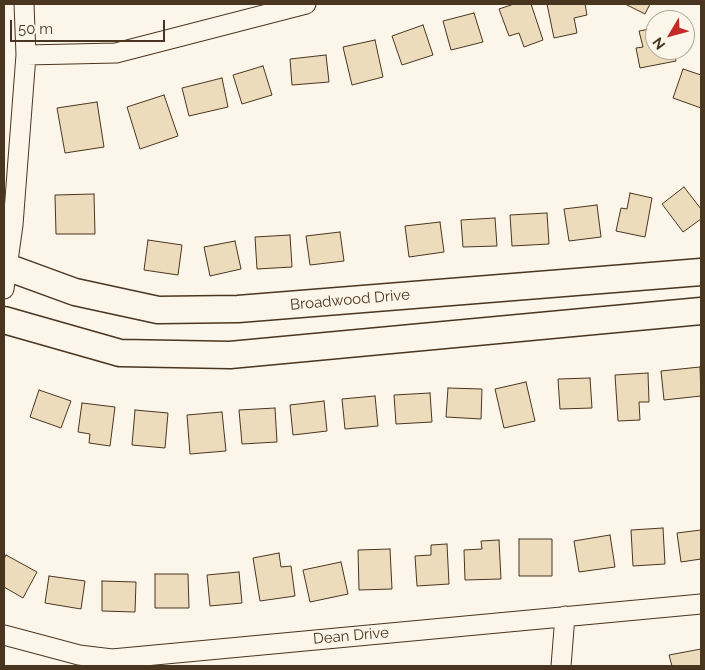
<!DOCTYPE html>
<html>
<head>
<meta charset="utf-8">
<style>
  body { margin:0 }
  #map { position:relative; width:705px; height:670px; overflow:hidden; background:#fbf6e9; font-family:Raleway,sans-serif }
  canvas { display:block }
  .frame { position:absolute; inset:0; border:5px solid #4a3520; pointer-events:none }
  .north { position:absolute; left:645px; top:10px; width:50px; height:50px; box-sizing:border-box; background:#fbf6e9; border:1px solid #b4a999; border-radius:50%; rotate:233deg; font-size:14px; font-weight:700; line-height:20px; text-align:center; color:#4a3520 }
  .north::after { content:''; display:block; margin:auto; width:18px; height:22px; background:#c62828; clip-path:polygon(50% 0,100% 100%,50% 72%,0 100%) }
  .scale { position:absolute; left:10px; top:20px; width:155px; height:22px; box-sizing:border-box; border:2px solid #4a3520; border-top:0; padding-left:6px; font-size:15px; line-height:18px; white-space:nowrap; color:#4a3520; -webkit-text-stroke:4px #fbf6e9; paint-order:stroke }
</style>
</head>
<body>
<div id="map">
<canvas width="705" height="670"></canvas>
<div class="frame"></div>
<div class="north">N</div>
<div class="scale">50 m</div>
</div>
<script>
const ctx = document.querySelector('canvas').getContext('2d');
ctx.lineJoin = 'round';
function fillPath(path, color) { ctx.fillStyle = color; ctx.fill(path, 'evenodd'); }
const toPath = rows => new Path2D(rows.map(r => 'M' + r).join(''));
function stroke(path, color, width, dash) { ctx.strokeStyle = color; ctx.lineWidth = width; ctx.lineCap = dash ? 'butt' : 'round'; ctx.setLineDash(dash || []); ctx.stroke(path); }
function label(font, color, halo, rows, align = 'center') {
  ctx.font = font + ' Raleway,sans-serif'; ctx.lineWidth = 4; ctx.setLineDash([]); ctx.textBaseline = 'middle'; ctx.strokeStyle = halo; ctx.fillStyle = color; for (const [text, x, y, turn = 0] of rows) {
    ctx.save(); ctx.translate(x, y); ctx.rotate((+turn || 0) * Math.PI / 180); ctx.textAlign = isNaN(turn) ? turn : align; if (halo) ctx.strokeText(text, 0, 0); ctx.fillText(text, 0, 0); ctx.restore();
  }
}
const building = toPath([
  [514,4,531,4,543,40,524,47,519,33,509,36,499,9,514,4],
  [547,4,585,4,587,15,574,18,577,33,554,38,547,4],
  [625,4,650,4,645,14,625,4],
  [474,13,483,42,451,50,443,21,474,13],
  [423,25,433,55,402,65,392,36,423,25],
  [655,28,655,50,674,50,676,61,640,68,636,48,643,47,639,31,655,28],
  [375,40,383,77,352,85,343,47,375,40],
  [326,55,329,82,292,85,290,59,326,55],
  [263,66,272,95,242,104,233,75,263,66],
  [683,69,701,75,701,108,673,98,683,69],
  [222,78,228,107,189,116,182,88,222,78],
  [164,95,178,136,140,149,127,107,164,95],
  [97,102,104,147,65,153,57,108,97,102],
  [684,187,701,209,701,219,683,232,662,204,684,187],
  [630,193,652,198,645,237,616,231,621,208,627,209,630,193],
  [94,194,95,234,56,234,55,195,94,194],
  [597,205,601,237,569,241,564,209,597,205],
  [547,213,549,244,512,246,510,215,547,213],
  [495,218,497,246,463,247,461,220,495,218],
  [440,222,444,252,409,257,405,226,440,222],
  [340,232,344,261,310,265,306,236,340,232],
  [290,235,292,267,257,269,255,237,290,235],
  [148,240,182,245,178,275,144,270,148,240],
  [235,241,241,269,210,276,204,247,235,241],
  [700,367,701,396,664,400,661,371,700,367],
  [648,373,649,402,639,402,640,420,618,421,615,375,648,373],
  [590,378,592,408,560,409,558,379,590,378],
  [526,382,535,421,504,428,495,389,526,382],
  [448,388,482,389,481,419,446,417,448,388],
  [39,390,71,401,61,428,30,417,39,390],
  [430,393,432,422,396,424,394,395,430,393],
  [375,396,378,426,345,429,342,399,375,396],
  [324,401,327,431,293,435,290,405,324,401],
  [82,403,115,407,110,446,89,443,90,434,78,432,82,403],
  [275,408,277,442,242,444,239,410,275,408],
  [135,410,168,413,165,448,132,445,135,410],
  [222,412,226,451,190,454,187,415,222,412],
  [663,528,665,564,633,566,631,530,663,528],
  [701,530,701,559,681,562,677,533,701,530],
  [610,535,615,567,579,572,574,541,610,535],
  [519,539,552,539,552,576,519,576,519,539],
  [499,540,501,579,465,580,464,550,482,549,481,541,499,540],
  [447,544,449,584,417,586,415,556,431,555,431,545,447,544],
  [390,549,392,589,359,590,358,550,390,549],
  [279,553,281,567,291,566,295,596,260,601,253,558,279,553],
  [6,555,37,572,23,598,4,587,4,559,6,555],
  [341,562,348,594,310,602,303,570,341,562],
  [239,572,242,603,210,606,207,575,239,572],
  [155,574,188,574,189,608,155,608,155,574],
  [49,576,85,581,81,609,45,603,49,576],
  [102,581,136,582,135,612,102,611,102,581],
  [701,649,701,666,672,666,669,655,701,649]
]);
fillPath(building, '#ecdcbc');
stroke(building, '#4a3520', 1);
const street = toPath([
  [26,55,116,53,306,4],
  [4,289,13,225,26,55,24,4],
  [4,635,79,655,112,659,701,604],
  [561,666,565,616]
]);
const secondary = toPath([
  [4,266,75,292,158,310,238,309,701,272],
  [4,320,120,353,230,355,701,311]
]);
stroke(street, '#4a3520', 21);
stroke(secondary, '#4a3520', 29);
stroke(street, '#fbf6e9', 19);
stroke(secondary, '#fbf6e9', 26);
label('15px', '#4a3520', '#fbf6e9', [
  ["Broadwood Drive",350,300,-5],
  ["Dean Drive",351,636,-5]
]);
</script>
</body>
</html>
